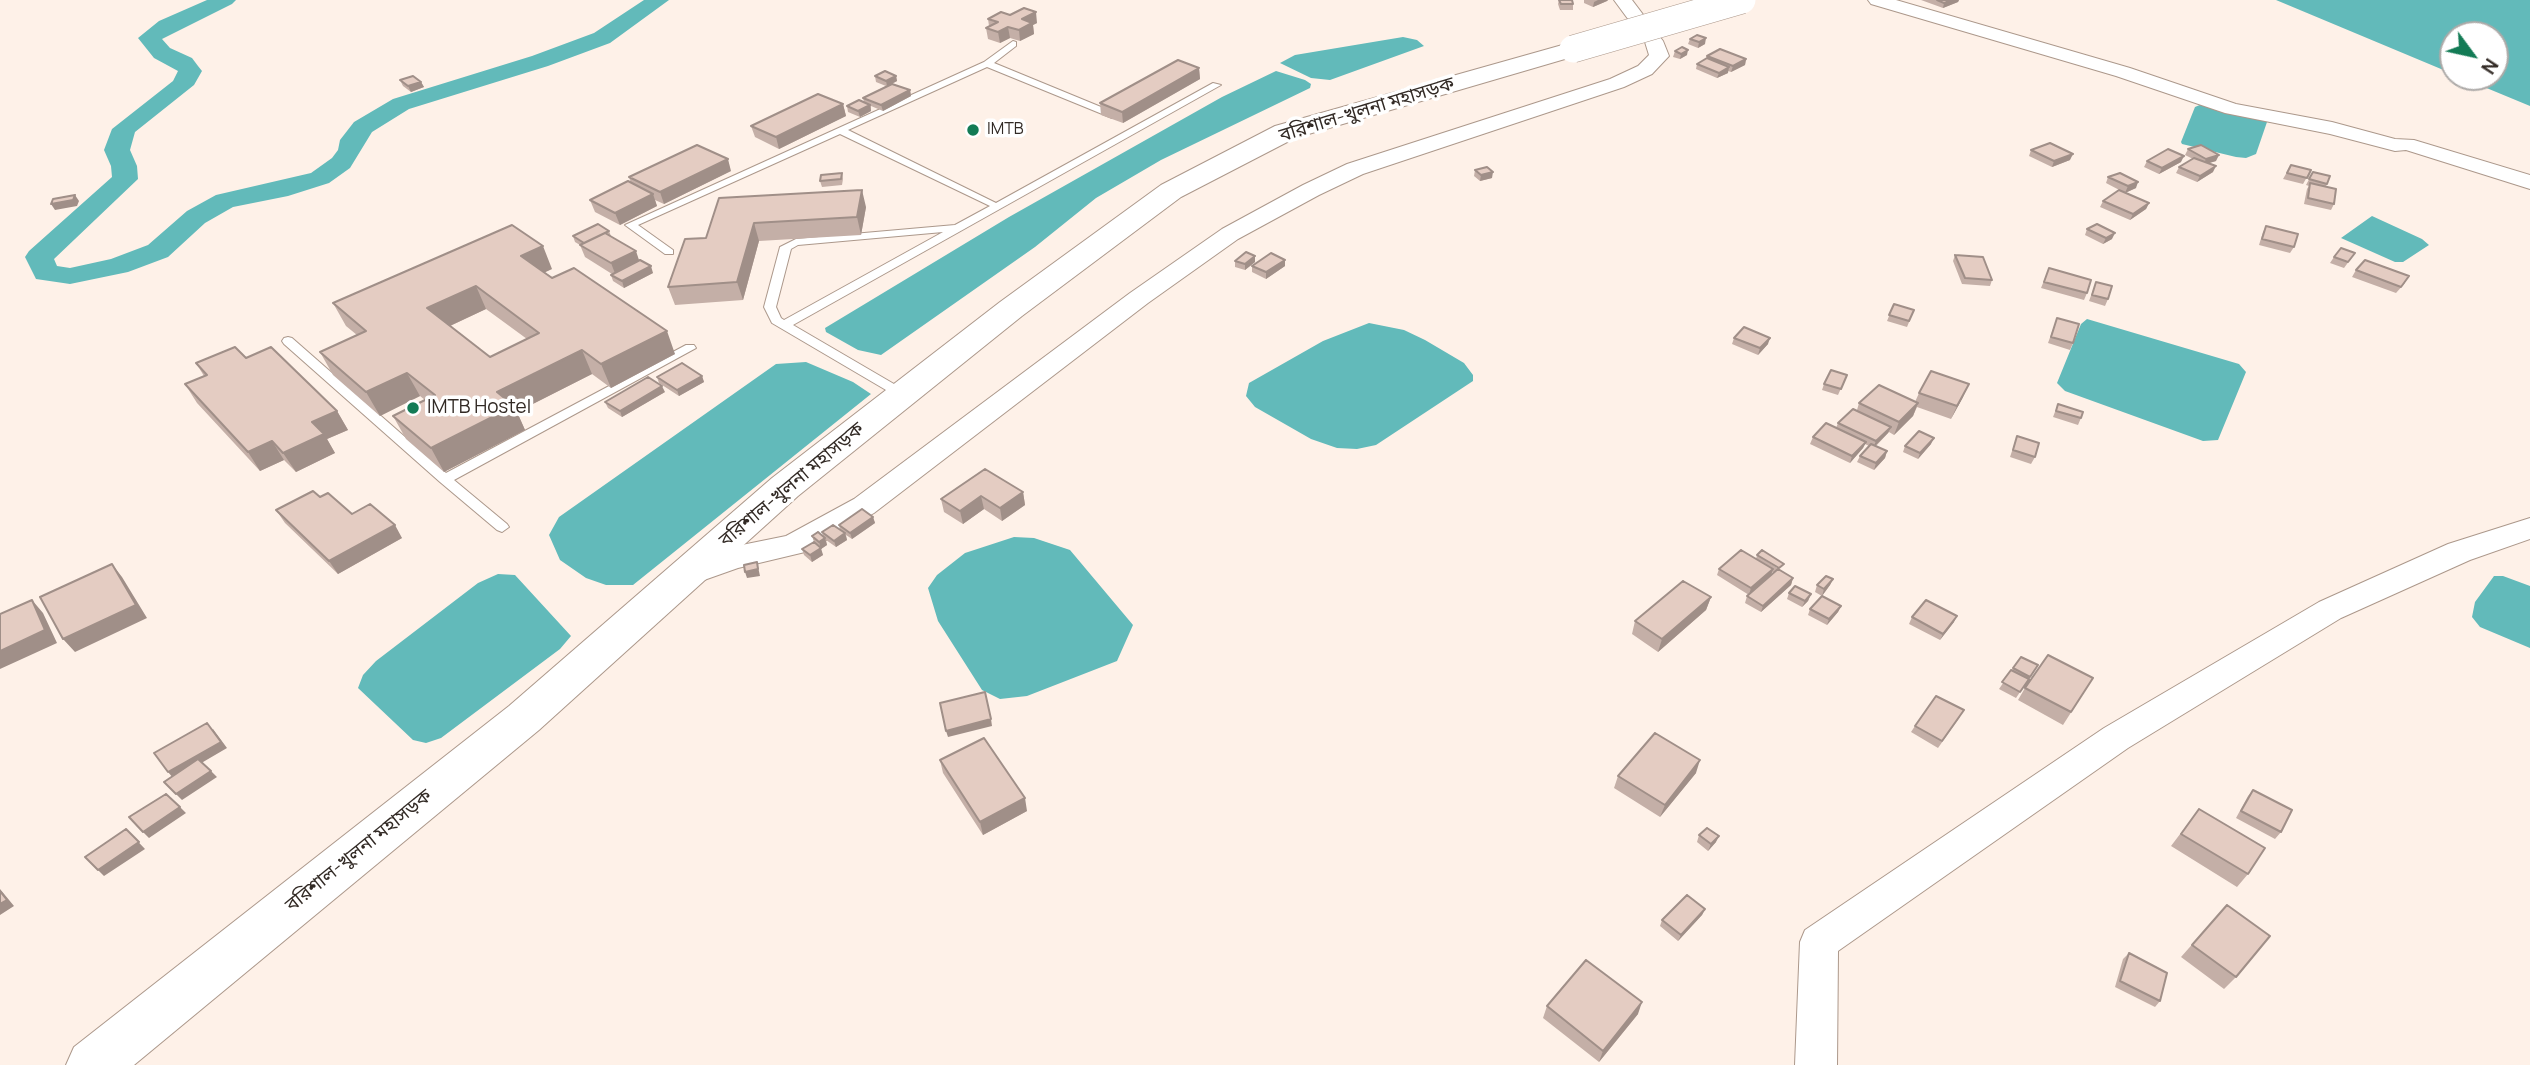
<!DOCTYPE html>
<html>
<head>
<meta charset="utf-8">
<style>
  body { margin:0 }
  #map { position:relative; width:2530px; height:1065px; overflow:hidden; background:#fef1e8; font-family:Manrope,sans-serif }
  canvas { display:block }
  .north { position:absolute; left:2439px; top:21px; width:70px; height:70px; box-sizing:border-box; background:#fff; border:2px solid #adaaa8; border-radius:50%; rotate:123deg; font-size:19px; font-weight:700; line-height:28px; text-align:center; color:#322a25 }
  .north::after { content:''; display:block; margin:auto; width:24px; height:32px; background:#137b55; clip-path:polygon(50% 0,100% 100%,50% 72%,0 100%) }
</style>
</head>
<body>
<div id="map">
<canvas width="2530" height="1065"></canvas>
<div class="north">N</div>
</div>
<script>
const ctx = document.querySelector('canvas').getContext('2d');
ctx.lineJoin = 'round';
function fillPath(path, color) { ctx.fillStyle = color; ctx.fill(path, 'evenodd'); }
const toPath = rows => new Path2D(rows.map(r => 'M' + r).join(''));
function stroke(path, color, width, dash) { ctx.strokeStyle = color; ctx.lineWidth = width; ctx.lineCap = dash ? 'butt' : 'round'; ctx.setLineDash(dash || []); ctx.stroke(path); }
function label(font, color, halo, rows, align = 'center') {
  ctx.font = font + ' Manrope,"Noto Sans Bengali",sans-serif'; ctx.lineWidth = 7; ctx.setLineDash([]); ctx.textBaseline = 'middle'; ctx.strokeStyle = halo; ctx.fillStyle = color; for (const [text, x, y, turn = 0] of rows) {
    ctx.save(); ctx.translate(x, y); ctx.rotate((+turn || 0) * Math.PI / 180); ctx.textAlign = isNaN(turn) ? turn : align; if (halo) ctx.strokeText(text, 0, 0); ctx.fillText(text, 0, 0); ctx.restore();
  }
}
fillPath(toPath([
  [2276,0,2530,0,2530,106,2460,77,2495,77,2495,35,2453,35,2453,74],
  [1403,37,1417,40,1424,46,1330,80,1311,78,1280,63,1295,55],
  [1276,71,1305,80,1311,84,1310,88,1161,160,1096,198,1035,247,881,355,858,350,826,332,825,328,1009,217,1222,97],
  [2202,104,2265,119,2267,122,2256,154,2246,158,2236,157,2182,144,2181,142,2195,107],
  [2372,216,2422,239,2429,245,2403,262,2395,262,2341,238],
  [2087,319,2239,364,2246,372,2218,440,2203,441,2065,391,2057,383,2081,324],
  [1369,323,1404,330,1425,340,1464,363,1473,375,1473,381,1376,445,1357,449,1337,448,1311,439,1255,407,1246,396,1249,383,1323,341],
  [806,362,853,382,871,394,633,585,606,585,586,578,560,560,549,535,559,517,776,364],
  [1014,537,1034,538,1070,550,1133,625,1117,661,1027,696,1000,699,982,690,938,621,928,588,937,575,965,553],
  [498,574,515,575,571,636,560,649,441,738,426,743,413,740,358,688,363,675,376,661,478,583],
  [2494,576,2503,576,2530,586,2530,648,2480,627,2472,617,2475,602]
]), '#62baba');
fillPath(toPath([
  [207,0,236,0,232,4,162,39,170,48,192,58,198,66,202,71,194,85,135,132,130,150,137,166,138,179,54,259,57,266,70,268,111,259,148,245,187,211,216,195,311,173,332,158,338,150,340,140,354,122,393,99,532,56,594,33,644,0,669,0,610,43,548,66,409,109,372,132,350,168,329,183,288,196,233,207,205,223,168,257,128,272,70,284,36,279,25,257,29,251,112,177,111,166,104,150,112,129,173,81,178,71,154,58,138,38,159,21,207,0]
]), '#62baba');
const service = toPath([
  [1013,41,1016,42,1016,46,994,63,1118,114,1118,118,1112,118,987,67,848,130,996,203,1213,83,1221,85,793,325,894,384,896,387,894,390,886,390,772,323,764,307,780,247,796,239,955,225,990,206,840,134,638,225,673,250,673,254,665,254,625,225,984,62,1013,41],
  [943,232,784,320,781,318,776,307,791,249,798,245,943,232],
  [288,337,292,338,446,473,686,345,694,345,696,348,454,480,507,524,509,527,502,532,497,530,440,482,284,344,282,341,284,338,288,337]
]);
const minor = toPath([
  [1614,0,1632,0,1663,41,1669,56,1652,74,1624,87,1363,174,1319,195,1238,239,1148,303,874,513,805,552,738,568,690,585,679,582,675,574,679,566,732,547,786,536,854,499,1130,293,1222,229,1303,185,1347,164,1610,79,1638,66,1649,55,1645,42,1614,0],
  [1868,0,1896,0,2130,68,2236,104,2332,122,2395,139,2414,140,2530,175,2530,189,2406,150,2395,151,2330,134,2225,113,2116,76,1871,4,1868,0],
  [2530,518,2530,539,2470,560,2341,618,2128,748,1838,951,1837,1065,1795,1065,1800,942,1805,930,2104,728,2319,602,2448,544,2530,518]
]);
const trunk = toPath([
  [1573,42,1582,44,1585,49,1582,54,1295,138,1181,197,1022,316,798,496,539,730,134,1065,66,1065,74,1047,509,706,772,478,1000,302,1161,185,1275,126,1573,42]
]);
stroke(service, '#ac988b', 2);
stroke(minor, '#ac988b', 2);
stroke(trunk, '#ac988b', 2);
fillPath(service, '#fff');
fillPath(minor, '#fff');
fillPath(trunk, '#fff');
const trunkBridge = toPath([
  [1573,49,1742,0]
]);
stroke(trunkBridge, '#ac988b', 28, []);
stroke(trunkBridge, '#fff', 27);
fillPath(toPath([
  [1559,0,1573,4,1573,10,1560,10,1558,4],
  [1584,0,1608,0,1607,1,1593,7,1584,3],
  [1921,0,1959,0,1958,2,1943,8],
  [988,19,1037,23,1033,25,1034,34,1020,41,1010,38,1000,43,988,39,986,28,989,26],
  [1690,39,1705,44,1698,48,1688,44],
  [1675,51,1687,55,1680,59,1673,57],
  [1707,56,1746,59,1745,65,1731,72,1728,71,1728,73,1717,78,1696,69,1697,64,1706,59],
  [1199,68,1200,79,1123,123,1101,115,1100,103],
  [875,76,896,76,897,81,892,84,910,90,911,96,883,111,871,106,871,111,860,117,848,112,847,106,864,102,863,98,886,86,876,82],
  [400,80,421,82,424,87,411,92,403,86],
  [843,104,846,116,779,149,755,137,751,126],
  [2188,149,2216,161,2208,163,2213,172,2197,182,2176,173,2179,167,2193,159,2185,155],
  [2031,150,2070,160,2052,167,2029,156],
  [2147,161,2181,162,2159,174,2144,167],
  [2291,165,2311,170,2303,184,2283,179],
  [1475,170,1492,178,1480,181,1474,176],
  [731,171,664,204,655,200,657,206,620,225,595,212,590,200,631,183,629,177],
  [2313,172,2327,184,2326,186,2334,204,2331,210,2304,204,2307,189,2309,186,2306,185],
  [842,173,843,179,842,185,822,187,820,181],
  [2108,177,2136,188,2125,193,2106,183],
  [719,198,866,207,861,235,759,241,743,300,675,305,668,287,706,238],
  [2103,201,2149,203,2146,209,2130,220,2100,207],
  [2266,226,2294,247,2290,253,2259,245,2263,232],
  [2087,229,2112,239,2103,244,2085,235],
  [609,231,611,236,653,273,624,288,613,281,611,275,612,274,585,257,580,245,575,242,573,236],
  [2355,253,2344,268,2330,263,2334,257],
  [1955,255,1992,280,1990,286,1962,284,1953,261],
  [1235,261,1255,262,1245,270,1235,267],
  [1252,266,1285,266,1266,279,1252,272],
  [2049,268,2087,293,2084,300,2041,288],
  [552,269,544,272,675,354,611,388,592,374,517,412,525,430,444,472,406,439,393,416,425,400,420,396,380,416,333,375,320,352,357,335,346,326,333,303],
  [486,309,527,339,490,357,450,326],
  [2356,270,2405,283,2396,293,2352,277],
  [2096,282,2108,299,2105,306,2089,301],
  [1894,304,1914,310,1907,327,1887,321],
  [2057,318,2073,343,2070,350,2048,343],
  [1734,338,1768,344,1758,355,1732,344],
  [246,358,337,411,348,430,327,439,335,453,296,472,284,460,260,471,197,403,185,384,204,376,196,363],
  [1847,375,1838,395,1822,390,1824,384],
  [702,376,704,382,679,396,659,383,657,377],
  [665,392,622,417,608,408,605,402],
  [1919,393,1963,397,1951,419,1917,407,1913,416,1894,435,1889,432,1876,446,1887,451,1885,458,1874,470,1857,462,1860,456,1869,446,1865,444,1863,448,1850,463,1810,444,1813,437,1836,428,1838,423,1857,410,1859,403,1915,402],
  [2058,404,2081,418,2078,425,2053,417],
  [2017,436,2035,457,2031,464,2010,457],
  [1931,444,1918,459,1903,452,1905,446],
  [1023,492,1025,505,1002,521,984,509,963,524,944,512,941,499],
  [320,497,352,514,402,538,338,574,285,523,276,510],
  [873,517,875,523,852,539,846,535,847,540,836,547,826,540,827,545,821,549,819,547,823,555,812,562,804,555,802,549,814,542,812,536,823,537,822,532,840,530,839,525],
  [1757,555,1793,578,1791,585,1761,612,1745,603,1747,596,1774,573,1772,572,1749,595,1717,575,1719,569,1756,559],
  [1833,579,1830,585,1822,596,1815,592,1817,585],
  [1789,593,1811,594,1808,601,1802,607,1787,599],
  [1711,597,1706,610,1658,652,1632,634,1635,621],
  [1841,606,1838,612,1827,625,1808,615,1810,609],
  [1912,617,1954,622,1940,640,1909,624],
  [2021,657,2038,665,2016,698,1999,689],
  [2093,678,2063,725,2018,700,2025,688],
  [1960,717,1938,748,1911,732,1915,726],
  [940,760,1027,811,983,835,943,773],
  [1696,773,1660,817,1614,788,1618,776],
  [2253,790,2281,832,2275,839,2236,818,2248,796],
  [2199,809,2248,874,2237,887,2171,846],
  [1699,835,1716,842,1708,851,1697,842],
  [2227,905,2236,977,2224,989,2181,957],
  [1705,909,1702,915,1678,941,1660,926,1662,920],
  [2129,953,2160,1001,2155,1007,2115,987,2123,959],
  [1547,1006,1638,1014,1599,1062,1543,1018]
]), '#c4afa7');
fillPath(toPath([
  [1598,0,1608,0,1607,1,1593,7,1594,2],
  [1952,0,1959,0,1958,2,1943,8,1944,3],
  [1036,12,1037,23,1033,25,1034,34,1020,41,1019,30,1022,19],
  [1008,27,1010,38,1000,43,998,32],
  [1706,38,1705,44,1698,48,1699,42],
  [1688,50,1687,55,1680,59,1681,54],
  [1746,59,1745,65,1731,72,1733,66],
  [1729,67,1728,73,1717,78,1719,73],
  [1199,68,1200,79,1123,123,1122,112],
  [896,76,897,81,887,86,886,81],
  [421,82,424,87,411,92,408,86],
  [910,90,911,96,883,111,881,105],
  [843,104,846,116,779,149,776,137],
  [870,105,871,111,860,117,858,111],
  [2073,154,2070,160,2052,167,2054,161],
  [2219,155,2216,161,2203,165,2206,159],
  [2184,156,2181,162,2159,174,2162,168],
  [728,159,731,171,664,204,660,192],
  [2216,166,2213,172,2197,182,2200,176],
  [1493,172,1492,178,1480,181,1481,175],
  [2138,182,2136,188,2125,193,2128,186],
  [862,190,866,207,861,235,857,217],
  [653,194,657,206,620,225,615,213],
  [75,195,79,201,77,206,55,210,51,204],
  [2149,203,2146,209,2130,220,2133,214],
  [754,223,759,241,743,300,737,282],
  [2115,233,2112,239,2103,244,2106,238],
  [543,246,552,269,531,279,521,256],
  [636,251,640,263,616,276,611,263],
  [1255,256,1255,262,1245,270,1245,264],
  [1285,260,1285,266,1266,279,1266,272],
  [651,266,653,273,624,288,622,281],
  [476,286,486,309,439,331,427,308],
  [667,331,675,354,611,388,601,364],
  [1770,338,1768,344,1758,355,1760,348],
  [582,350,592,374,517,412,525,430,444,472,431,448,497,392],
  [407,373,420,396,380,416,366,392],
  [702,376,704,382,679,396,677,390],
  [1969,384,1963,397,1951,419,1957,406],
  [662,386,665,392,622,417,620,411],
  [1918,403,1913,416,1894,435,1899,422],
  [337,411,348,430,327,439,335,453,296,472,283,453,312,422],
  [1891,427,1888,433,1873,448,1876,441],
  [1934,438,1931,444,1918,459,1920,453],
  [272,441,284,460,260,471,248,452],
  [1866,442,1863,448,1850,463,1852,456],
  [1887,451,1885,458,1874,470,1876,463],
  [1023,492,1025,505,1002,521,1000,508],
  [981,496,984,509,963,524,960,511],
  [873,517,875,523,852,539,850,533],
  [395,525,402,538,338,574,329,561],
  [845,533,847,540,836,547,834,541],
  [825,538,827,545,821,549,819,542],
  [821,548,823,555,812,562,810,555],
  [757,562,760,576,747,578,745,572],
  [112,564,122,577,147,618,75,652,63,639],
  [1773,569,1771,576,1749,595,1751,588],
  [1793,578,1791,585,1761,612,1763,606],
  [1833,579,1830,585,1822,596,1824,589],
  [1811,594,1808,601,1802,607,1805,601],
  [1711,597,1706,610,1658,652,1662,639],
  [32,600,43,613,57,643,0,669,0,651],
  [1841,606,1838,612,1827,625,1829,619],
  [1957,616,1954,622,1940,640,1943,634],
  [991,719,992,726,948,737,946,731],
  [213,729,227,748,174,779,168,772],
  [1700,760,1696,773,1660,817,1665,805],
  [211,771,217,777,182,800,176,794],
  [1025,798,1027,811,983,835,980,822],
  [180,807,186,813,149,838,143,832],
  [126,829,145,849,104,876,98,870],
  [1719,836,1716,842,1708,851,1711,844],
  [0,889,14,906,0,915],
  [1705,909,1702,915,1678,941,1681,935],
  [1642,1002,1638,1014,1599,1062,1603,1051]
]), '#a08f88');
const building = toPath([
  [1559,0,1572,0,1573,4,1561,4,1559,0],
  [1937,0,1952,0,1944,3,1937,0],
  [1024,8,1036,12,1022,19,1032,23,1019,30,1008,27,998,32,986,28,998,22,988,19,1001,12,1010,15,1024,8],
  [1697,35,1706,38,1699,42,1690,39,1697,35],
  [1682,47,1688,50,1681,54,1675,51,1682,47],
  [1720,49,1746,59,1733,66,1707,56,1720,49],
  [1707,58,1729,67,1719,73,1697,64,1707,58],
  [1178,60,1199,68,1122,112,1100,103,1178,60],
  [885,71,896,76,886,81,875,76,885,71],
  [413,76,421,82,408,86,400,80,413,76],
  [892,84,910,90,881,105,863,98,892,84],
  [818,94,843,104,776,137,751,126,818,94],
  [859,100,870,105,858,111,847,106,859,100],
  [2050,143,2073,154,2054,161,2031,150,2050,143],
  [697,145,728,159,660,192,629,177,697,145],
  [2201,145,2219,155,2206,159,2188,149,2201,145],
  [2168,149,2184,156,2162,168,2147,161,2168,149],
  [2194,158,2216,166,2200,176,2179,167,2194,158],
  [2291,165,2311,170,2307,178,2287,173,2291,165],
  [1487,167,1493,172,1481,175,1475,170,1487,167],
  [2313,172,2330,176,2327,184,2309,179,2313,172],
  [842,173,841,179,820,181,821,175,842,173],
  [2120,173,2138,182,2128,186,2108,177,2120,173],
  [628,181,653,194,615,213,590,200,628,181],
  [2310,183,2336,189,2334,204,2308,198,2310,183],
  [862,190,857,217,754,223,737,282,668,287,685,239,706,238,719,198,862,190],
  [2119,190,2149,203,2133,214,2103,201,2119,190],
  [75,195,73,200,51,204,53,199,75,195],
  [598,224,609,231,584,243,573,236,598,224],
  [2097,224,2115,233,2106,238,2087,229,2097,224],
  [512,225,543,246,521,256,552,278,574,268,667,331,601,364,582,350,497,392,514,406,431,448,393,416,435,395,407,373,366,392,320,352,366,331,333,303,512,225],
  [476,286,539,333,490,357,427,308,476,286],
  [2266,226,2298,234,2294,247,2262,239,2266,226],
  [605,233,636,251,611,263,580,245,605,233],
  [2341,248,2355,253,2348,262,2334,257,2341,248],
  [1246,252,1255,256,1245,264,1235,261,1246,252],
  [1271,253,1285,260,1266,272,1252,266,1271,253],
  [1955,255,1983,257,1992,280,1965,278,1955,255],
  [640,260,651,266,622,281,611,275,640,260],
  [2365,260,2409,276,2401,287,2356,270,2365,260],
  [2049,268,2091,280,2087,293,2044,282,2049,268],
  [2096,282,2112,286,2108,299,2092,295,2096,282],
  [1894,304,1914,310,1909,321,1889,315,1894,304],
  [2057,318,2079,324,2073,343,2051,337,2057,318],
  [1744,327,1770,338,1760,348,1734,338,1744,327],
  [235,347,246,358,271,347,337,411,312,422,324,434,283,453,272,441,248,452,185,384,207,375,196,363,235,347],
  [682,363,702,376,677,390,657,377,682,363],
  [1831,370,1847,375,1841,389,1824,384,1831,370],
  [1931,371,1969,384,1957,406,1919,393,1931,371],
  [648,377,662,386,620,411,605,402,648,377],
  [1879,385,1918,403,1899,422,1859,403,1879,385],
  [2058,404,2083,412,2081,418,2056,411,2058,404],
  [1853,409,1891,427,1876,441,1838,423,1853,409],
  [1826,423,1866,442,1852,456,1813,437,1826,423],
  [1919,431,1934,438,1920,453,1905,446,1919,431],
  [2017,436,2039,443,2035,457,2013,450,2017,436],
  [1871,444,1887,451,1876,463,1860,456,1871,444],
  [985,469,1023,492,1000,508,981,496,960,511,941,499,985,469],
  [313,491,320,497,328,493,352,514,370,504,395,525,329,561,276,510,313,491],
  [862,509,873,517,850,533,839,525,862,509],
  [833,525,845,533,834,541,822,532,833,525],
  [818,532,825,538,819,542,812,536,818,532],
  [814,542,821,548,810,555,802,549,814,542],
  [1741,550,1773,569,1751,588,1719,569,1741,550],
  [1762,550,1784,564,1779,568,1757,555,1762,550],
  [757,562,758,569,745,572,744,565,757,562],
  [112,564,136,605,63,639,40,597,112,564],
  [1778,569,1793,578,1763,606,1747,596,1778,569],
  [1826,576,1833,579,1824,589,1817,585,1826,576],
  [1683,581,1711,597,1662,639,1635,621,1683,581],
  [1795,586,1811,594,1805,601,1789,593,1795,586],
  [1822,596,1841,606,1829,619,1810,609,1822,596],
  [32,600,45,630,0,651,0,614,32,600],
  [1926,600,1957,616,1943,634,1912,617,1926,600],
  [2048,655,2093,678,2071,712,2025,688,2048,655],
  [2021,657,2038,665,2030,677,2013,668,2021,657],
  [2011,670,2029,679,2020,692,2002,682,2011,670],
  [985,692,991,719,946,731,940,703,985,692],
  [1936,696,1964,710,1942,741,1915,726,1936,696],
  [207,723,221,742,168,772,154,753,207,723],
  [1655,733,1700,760,1665,805,1618,776,1655,733],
  [984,738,1025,798,980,822,940,760,984,738],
  [198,759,211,771,176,794,164,782,198,759],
  [2253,790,2292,810,2281,832,2241,811,2253,790],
  [166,794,180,807,143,832,129,817,166,794],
  [2199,809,2265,848,2248,874,2181,834,2199,809],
  [1707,828,1719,836,1711,844,1699,835,1707,828],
  [126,829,139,842,98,870,85,857,126,829],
  [0,891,7,900,0,904,0,891],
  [1687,895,1705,909,1681,935,1662,920,1687,895],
  [2227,905,2270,936,2236,977,2192,945,2227,905],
  [2129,953,2167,973,2160,1001,2120,981,2129,953],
  [1586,960,1642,1002,1603,1051,1547,1006,1586,960]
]);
fillPath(building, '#e4ccc2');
stroke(building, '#a08f88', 2);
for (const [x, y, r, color] of [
  [973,130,7,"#137b55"],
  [413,408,7,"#137b55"]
]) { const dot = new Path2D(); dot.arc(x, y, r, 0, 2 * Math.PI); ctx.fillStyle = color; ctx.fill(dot); stroke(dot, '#fff', 2.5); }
label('16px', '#322a25', '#fff', [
  ["IMTB",987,130]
], 'left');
label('19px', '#322a25', '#fff', [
  ["বরিশাল-খুলনা মহাসড়ক",1367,110,-17],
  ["বরিশাল-খুলনা মহাসড়ক",792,485,-40],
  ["বরিশাল-খুলনা মহাসড়ক",359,851,-39]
]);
label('19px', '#322a25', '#fff', [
  ["IMTB Hostel",427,408]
], 'left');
</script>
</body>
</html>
